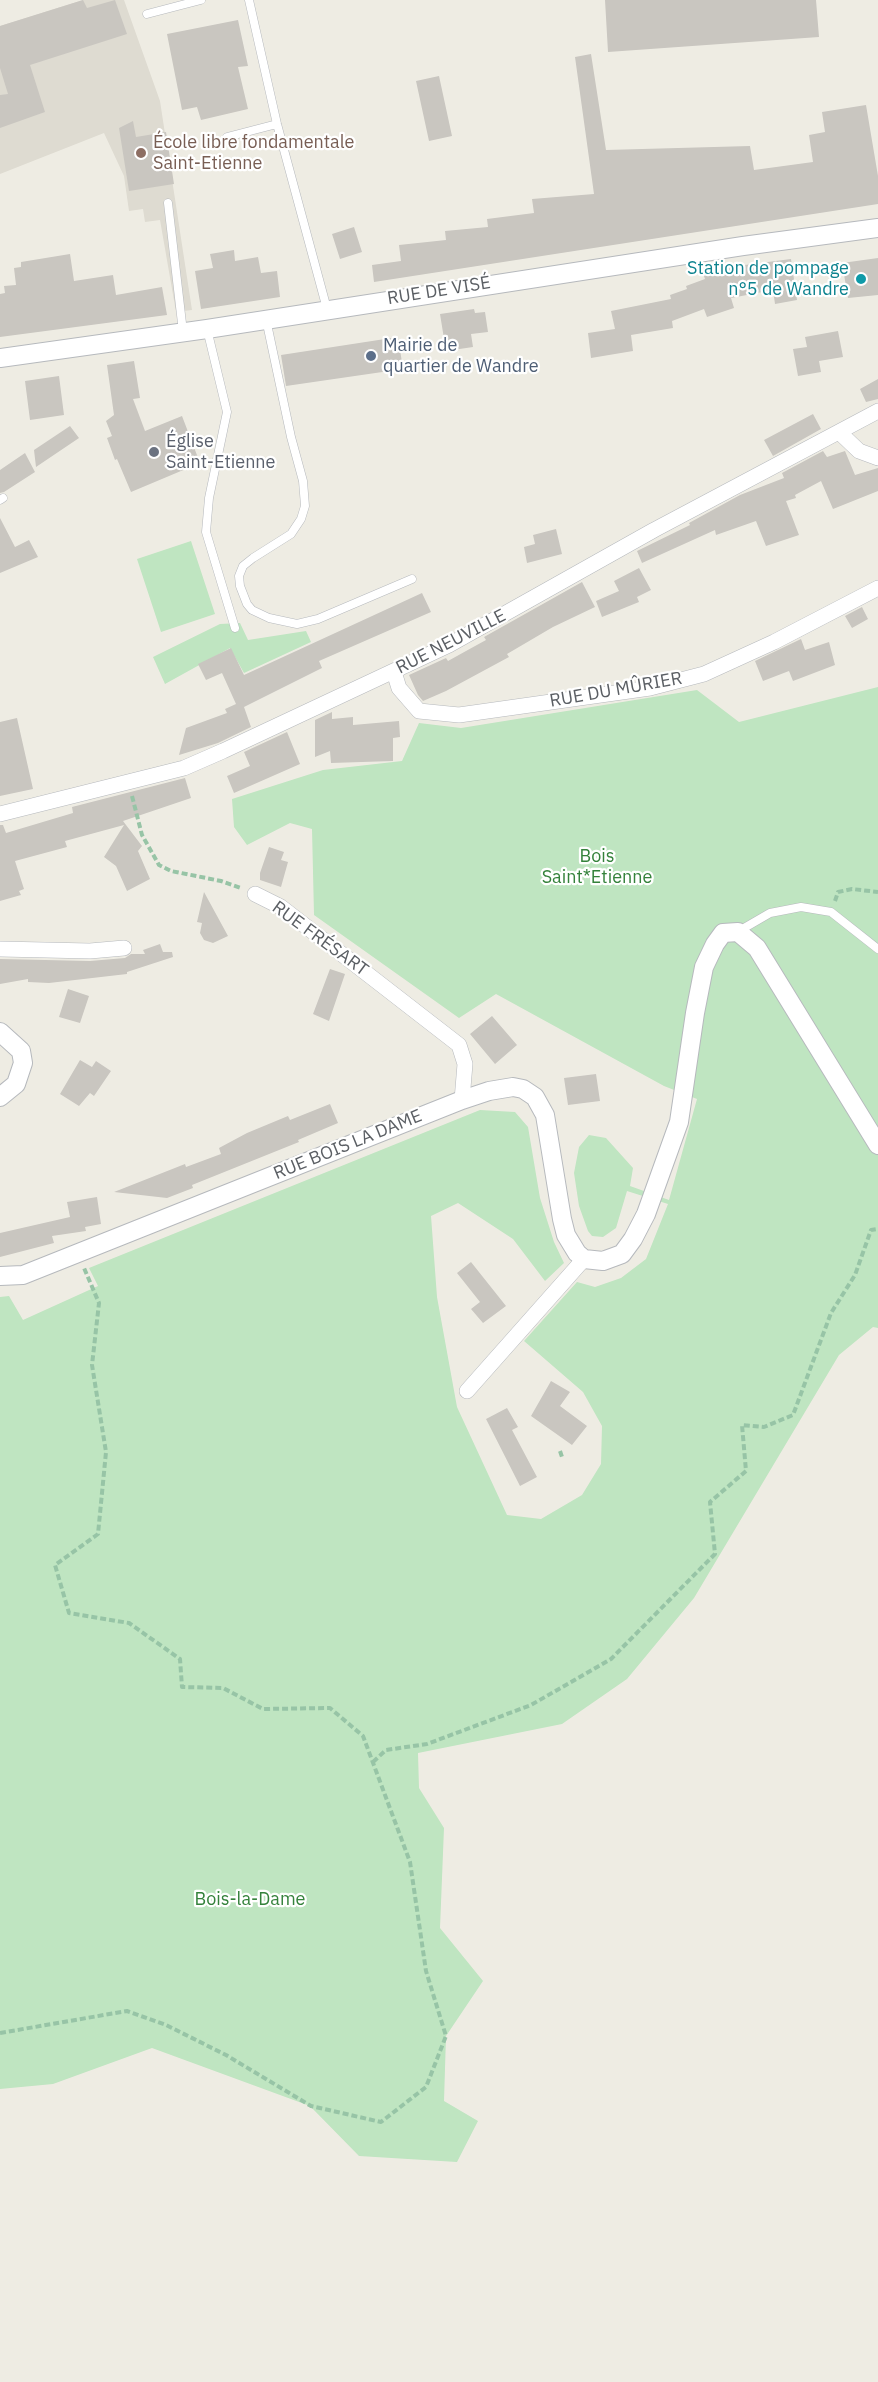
<!DOCTYPE html>
<html>
<head>
<meta charset="utf-8">
<style>
  body { margin:0 }
  canvas { display:block; background:#eeece3 }
</style>
</head>
<body>
<canvas width="878" height="2382"></canvas>
<script>
const ctx = document.querySelector('canvas').getContext('2d');
ctx.lineJoin = 'round';
function fillPath(path, color) { ctx.fillStyle = color; ctx.fill(path, 'evenodd'); }
const toPath = rows => new Path2D(rows.map(r => 'M' + r).join(''));
function stroke(path, color, width, dash) { ctx.strokeStyle = color; ctx.lineWidth = width; ctx.lineCap = dash ? 'butt' : 'round'; ctx.setLineDash(dash || []); ctx.stroke(path); }
function label(font, color, halo, rows, align = 'center') {
  ctx.font = font + ' "IBM Plex Sans",sans-serif'; ctx.lineWidth = 4.5; ctx.setLineDash([]); ctx.textBaseline = 'middle'; ctx.strokeStyle = halo; ctx.fillStyle = color; for (const [text, x, y, turn = 0] of rows) {
    ctx.save(); ctx.translate(x, y); ctx.rotate((+turn || 0) * Math.PI / 180); ctx.textAlign = isNaN(turn) ? turn : align; if (halo) ctx.strokeText(text, 0, 0); ctx.fillText(text, 0, 0); ctx.restore();
  }
}
fillPath(toPath([
  [83,0,124,0,160,101,192,310,176,312,160,220,145,222,143,209,129,211,124,176,104,133,0,174,0,26]
]), '#dedbd1');
fillPath(toPath([
  [191,541,215,614,161,632,137,559],
  [240,623,248,640,306,631,311,642,244,673,230,648,165,684,153,657,220,624],
  [878,687,878,1328,873,1327,839,1355,694,1598,627,1679,562,1724,418,1753,419,1788,444,1828,440,1928,483,1981,446,2036,444,2101,478,2121,457,2162,359,2156,310,2106,152,2048,53,2084,0,2089,0,1297,9,1296,23,1320,98,1286,89,1268,480,1110,515,1112,528,1127,540,1198,554,1242,564,1263,545,1281,513,1239,458,1203,431,1216,437,1297,457,1407,507,1515,541,1519,582,1495,601,1464,602,1426,583,1392,524,1341,577,1282,595,1287,621,1278,646,1259,668,1204,627,1191,616,1228,603,1237,592,1236,588,1231,579,1206,574,1173,579,1147,589,1135,606,1138,633,1168,630,1186,669,1200,697,1099,664,1086,496,994,459,1018,314,915,312,829,290,823,247,845,234,827,232,799,323,770,402,761,419,723,461,728,697,690,739,722]
]), '#bfe5c1');
fillPath(toPath([
  [83,0,87,8,115,0,127,34,30,65,45,112,0,128,0,95,8,94,0,68,0,26],
  [605,0,816,0,819,37,608,52],
  [238,20,248,66,238,67,248,109,201,120,197,107,182,110,167,34],
  [591,54,606,150,750,146,754,170,813,162,809,135,825,132,822,112,866,105,878,176,878,204,374,282,372,265,401,261,399,245,446,240,445,231,488,227,487,219,534,213,532,199,594,194,575,57],
  [439,76,452,136,429,141,416,81],
  [133,121,136,137,166,132,174,184,129,191,119,128],
  [354,227,362,252,340,259,332,234],
  [234,250,235,261,258,257,261,273,277,271,280,297,201,309,195,271,213,268,210,254],
  [70,254,74,281,113,275,116,295,162,287,167,315,0,337,0,294,5,293,4,286,16,285,14,268,21,267,21,262],
  [878,258,878,295,848,298,842,263],
  [791,259,797,300,775,304,773,290,731,298,734,308,707,317,704,309,672,321,673,328,631,335,633,351,591,358,588,333,615,329,611,311,671,299,670,295,687,289,686,286,705,279,703,273,737,266],
  [474,309,475,313,485,312,488,332,471,334,473,347,446,351,440,314],
  [838,331,843,357,819,361,821,372,798,376,793,349,807,347,805,337],
  [398,337,403,369,286,386,281,355],
  [134,361,140,398,133,399,145,431,182,416,200,463,131,492,117,459,115,460,107,438,112,436,106,421,114,415,107,365],
  [59,376,64,415,30,420,25,381],
  [878,379,878,399,866,402,860,389],
  [813,414,821,429,773,456,764,440],
  [70,426,79,438,36,467,34,450],
  [823,451,827,457,845,451,855,475,878,468,878,491,833,509,821,481,795,495,796,498,786,501,799,535,766,546,756,521,716,535,715,530,642,563,637,551,690,525,689,523,740,495,784,478,782,473],
  [25,453,35,472,4,492,0,493,0,470],
  [0,518,15,547,29,540,38,557,0,573],
  [556,529,562,554,527,563,524,547,535,544,533,535],
  [639,568,651,590,637,597,639,602,602,617,596,601,619,591,614,581],
  [582,582,595,607,553,627,507,654,509,657,446,691,423,701,418,695,409,675,446,658,448,661,466,651,486,640,484,637],
  [422,593,431,612,319,661,322,668,244,707,251,727,218,743,179,755,186,728,227,713,225,709,236,704,222,673,206,680,198,664,231,648,244,675],
  [862,607,868,619,852,628,845,616],
  [801,639,805,650,829,642,835,665,793,681,789,671,763,681,755,661],
  [332,712,332,719,353,717,353,725,399,721,400,737,393,738,393,761,331,763,330,751,315,757,315,720],
  [17,718,33,789,0,796,0,722],
  [287,732,300,764,234,793,227,776,250,766,244,752],
  [185,778,191,798,123,821,142,846,138,851,150,879,127,891,116,866,104,857,124,825,65,841,67,847,15,861,24,889,19,891,21,895,0,901,0,825,3,825,6,833,73,813,72,807],
  [269,847,284,852,281,860,288,862,281,887,260,880,260,873],
  [204,892,228,936,213,943,204,940,200,933,202,923,197,922],
  [160,944,163,952,172,952,173,957,127,972,127,974,49,983,28,982,28,979,0,984,0,959,90,961,125,958,131,954,145,954,143,950],
  [330,969,345,974,329,1021,313,1014],
  [68,989,89,996,80,1023,59,1017],
  [492,1016,517,1045,495,1064,470,1034],
  [80,1060,92,1067,96,1061,111,1071,94,1096,90,1093,79,1106,60,1094],
  [596,1074,600,1101,568,1105,564,1078],
  [330,1104,338,1123,298,1140,299,1142,192,1185,193,1188,167,1198,114,1192,185,1164,186,1167,221,1154,219,1148,247,1133,288,1116,290,1120],
  [97,1197,101,1224,85,1227,86,1231,52,1236,54,1243,0,1257,0,1233,70,1217,67,1202],
  [471,1262,506,1306,483,1323,471,1309,480,1302,457,1273],
  [551,1381,570,1392,560,1406,587,1426,572,1445,531,1416],
  [507,1408,518,1427,512,1430,537,1477,520,1486,486,1419]
]), '#c9c6c0');
const service = toPath([
  [249,0,277,124,327,309],
  [147,14,201,0],
  [227,137,277,124],
  [168,203,183,332],
  [266,319,291,437,303,481,305,506,301,519,291,534,253,558,243,566,239,576,240,586,247,604,252,610,269,618,297,624,318,619,412,579],
  [207,329,227,412,209,498,206,532,235,628],
  [0,500,3,498],
  [739,931,770,913,801,907,831,912,878,949]
]);
const minor = toPath([
  [839,432,859,451,878,458],
  [394,672,399,688,419,711,459,715,650,688,704,674,774,642,878,588],
  [0,814,184,768,223,751,449,645,654,530,878,411],
  [255,894,281,907,459,1045,465,1064,462,1100],
  [0,949,90,951,124,948],
  [467,1391,584,1259]
]);
const tertiary = toPath([
  [0,358,207,329,743,246,878,228],
  [0,1032,21,1051,23,1063,16,1084,0,1097],
  [0,1276,23,1275,462,1100,489,1091,513,1087,523,1089,535,1097,545,1115,562,1219,566,1235,577,1253,584,1259,603,1261,622,1254,633,1239,646,1214,679,1122,695,1013,704,967,715,944,723,933,738,932,757,948,878,1145]
]);
stroke(service, '#b6b9bd', 9);
stroke(minor, '#b6b9bd', 16);
stroke(tertiary, '#b6b9bd', 20);
stroke(toPath([
  [132,796,142,835,159,865,171,871,221,881,241,888],
  [835,901,838,892,852,889,878,892],
  [560,1451,562,1457],
  [373,1762,386,1750,427,1744,531,1705,611,1659,715,1554,710,1502,746,1471,742,1425,764,1427,793,1415,831,1313,855,1275,871,1230,878,1229],
  [0,2033,127,2011,166,2025,226,2055,311,2106,381,2122,426,2087,446,2036,426,1971,410,1862,363,1736,330,1708,263,1709,223,1688,182,1687,180,1659,129,1623,69,1613,55,1565,98,1534,106,1452,92,1365,99,1303,84,1268]
]), '#97c4a6', 4, [6, 3]);
stroke(service, '#fff', 8);
stroke(minor, '#fff', 15);
stroke(tertiary, '#fff', 18);
for (const [x, y, r, color] of [
  [141,153,6,"#8d6e63"],
  [861,279,6,"#0f9aa8"],
  [371,356,6,"#5c6f8a"],
  [154,452,6,"#6b7280"]
]) { const dot = new Path2D(); dot.arc(x, y, r, 0, 2 * Math.PI); ctx.fillStyle = color; ctx.fill(dot); stroke(dot, '#fff', 2); }
label('18px', '#785e54', '#fff', [
  ["École libre fondamentale",153,143],
  ["Saint-Etienne",153,164]
], 'left');
label('18px', '#0d838f', '#fff', [
  ["Station de pompage",849,269],
  ["n°5 de Wandre",849,290]
], 'right');
label('18px', '#5b5f64', '#fff', [
  ["RUE DE VISÉ",439,291,-9],
  ["RUE NEUVILLE",451,642,-27],
  ["RUE DU MÛRIER",616,690,-10],
  ["RUE FRÉSART",320,939,36],
  ["RUE BOIS LA DAME",348,1145,-22]
]);
label('18px', '#4e5e75', '#fff', [
  ["Mairie de",383,346],
  ["quartier de Wandre",383,367]
], 'left');
label('18px', '#5b616d', '#fff', [
  ["Église",166,442],
  ["Saint-Etienne",166,463]
], 'left');
label('18px', '#34823b', '#fff', [
  ["Bois",597,857],
  ["Saint*Etienne",597,878],
  ["Bois-la-Dame",250,1900]
]);
</script>
</body>
</html>
